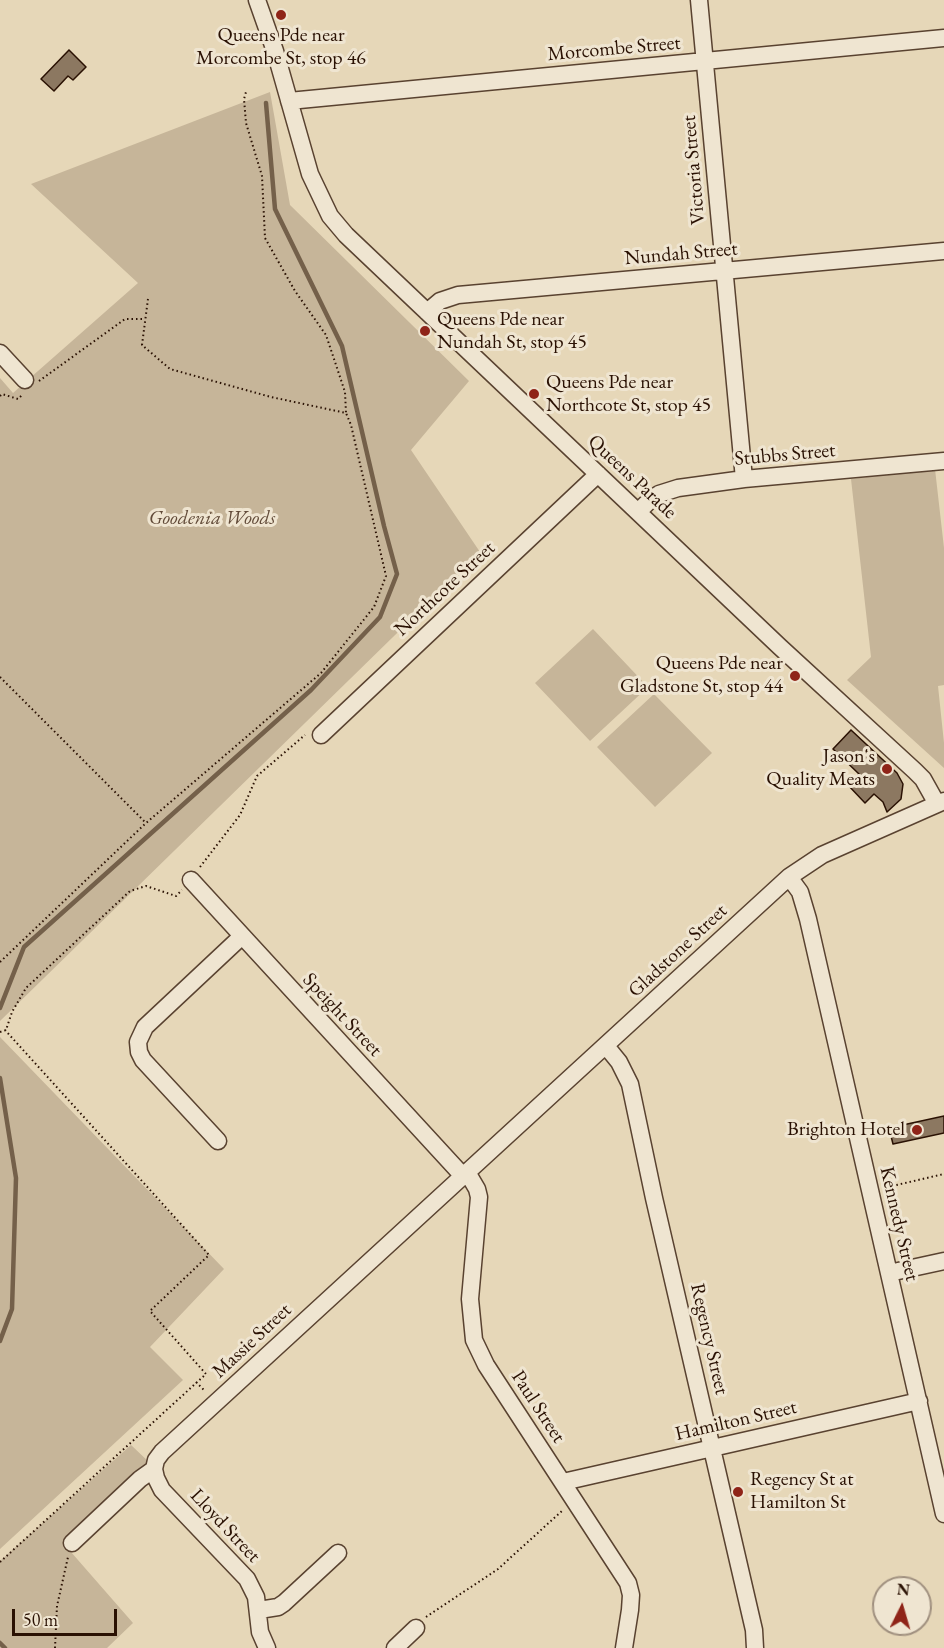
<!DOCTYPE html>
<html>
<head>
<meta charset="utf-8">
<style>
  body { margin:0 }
  #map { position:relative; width:944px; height:1648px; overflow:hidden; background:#e6d7b8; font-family:"EB Garamond",serif }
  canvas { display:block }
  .north { position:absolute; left:872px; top:1576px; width:60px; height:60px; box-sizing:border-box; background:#efe5d1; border:2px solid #a0907f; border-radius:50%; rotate:5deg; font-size:16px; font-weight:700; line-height:24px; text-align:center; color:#2a1103 }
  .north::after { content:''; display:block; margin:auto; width:21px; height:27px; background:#8f2418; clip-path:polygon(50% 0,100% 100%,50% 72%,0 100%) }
  .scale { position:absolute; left:12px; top:1609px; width:105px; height:27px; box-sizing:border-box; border:3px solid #2a1103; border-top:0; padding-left:8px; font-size:18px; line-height:21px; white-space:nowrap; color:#2a1103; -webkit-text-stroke:4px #efe5d1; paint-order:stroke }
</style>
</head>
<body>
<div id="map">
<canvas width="944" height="1648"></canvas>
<div class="north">N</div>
<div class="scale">50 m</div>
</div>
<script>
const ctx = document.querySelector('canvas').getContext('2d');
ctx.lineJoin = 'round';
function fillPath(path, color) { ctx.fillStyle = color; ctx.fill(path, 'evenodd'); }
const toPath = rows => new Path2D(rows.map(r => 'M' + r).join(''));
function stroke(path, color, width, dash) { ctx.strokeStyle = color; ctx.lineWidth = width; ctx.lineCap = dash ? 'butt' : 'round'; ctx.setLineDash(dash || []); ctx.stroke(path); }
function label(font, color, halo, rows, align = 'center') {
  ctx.font = font + ' "EB Garamond",serif'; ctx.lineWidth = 6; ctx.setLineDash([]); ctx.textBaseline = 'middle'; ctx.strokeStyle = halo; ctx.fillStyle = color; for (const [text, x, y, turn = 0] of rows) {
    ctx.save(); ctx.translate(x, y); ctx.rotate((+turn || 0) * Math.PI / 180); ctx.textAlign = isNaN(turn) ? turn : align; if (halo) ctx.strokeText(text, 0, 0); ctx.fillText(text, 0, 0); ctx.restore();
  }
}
fillPath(toPath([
  [270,92,290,205,469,381,411,450,480,552,0,1021,0,378,13,393,138,283,31,184],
  [935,469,944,548,944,685,938,686,944,743,944,768,847,680,871,657,851,479],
  [593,629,648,687,590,741,535,683],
  [654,694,712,753,655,807,597,747],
  [0,1037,224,1269,150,1347,183,1380,0,1549],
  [131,1445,150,1463,64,1544,133,1623,107,1648,0,1648,0,1561]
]), '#c6b599');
stroke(toPath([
  [0,1008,24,947,311,690,380,617,397,574,384,526,342,346,275,209,266,103],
  [0,1078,16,1178,12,1309,0,1341],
  [0,1643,5,1648]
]), '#74604a', 4.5);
const building = toPath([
  [69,50,86,67,73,80,68,76,54,91,41,79,69,50],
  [851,730,897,773,903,784,901,799,887,812,883,802,874,794,865,803,847,784,859,774,833,749,851,730],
  [944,1116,944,1133,893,1144,889,1128,944,1116]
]);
fillPath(building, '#8c7861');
stroke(building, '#2a1103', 1.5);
const street = toPath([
  [257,0,275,51,310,174,330,216,346,235,780,647,915,771,923,779,937,804],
  [699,0,744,479],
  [289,101,944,38],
  [427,312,440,301,458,295,944,251],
  [0,353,25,380],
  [638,512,651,499,659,494,678,488,744,479,944,461],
  [321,735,598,474],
  [789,877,800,892,808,919,944,1514],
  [191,880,463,1176],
  [606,1046,619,1062,630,1084,654,1198,754,1630,755,1648],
  [218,1141,143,1060,139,1052,138,1042,145,1027,241,937],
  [467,1172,477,1189,479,1197,470,1299,474,1340,486,1365,628,1583,631,1595,630,1610,624,1648],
  [889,1273,944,1261],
  [563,1482,919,1401],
  [72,1543,140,1479,154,1469],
  [259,1610,278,1607,284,1603,338,1553],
  [267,1648,260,1632,256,1597,247,1579,162,1490,156,1478,154,1469,156,1460,162,1452,789,877,822,855,944,801],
  [395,1648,416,1628]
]);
stroke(street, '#594230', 19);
stroke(toPath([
  [148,299,142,345,170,369,271,397,346,413,345,392,326,335,295,291,265,238,262,176,246,123,244,99,246,92],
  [39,381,125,319,145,319],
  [0,396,2,394,18,399,23,394],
  [0,677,146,823],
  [200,867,240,815,257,776,305,735],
  [0,962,146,823,321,673,374,607,386,576,351,425,346,413],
  [0,1032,6,1030,12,1012,26,988,130,891,146,886,176,896,182,890],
  [892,1186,944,1174],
  [196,1382,205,1391],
  [0,1562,206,1374,150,1311,209,1255,5,1030],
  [426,1617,498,1569,563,1510],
  [55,1648,57,1606,68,1557]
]), '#2a1103', 2, [1.5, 3]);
stroke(street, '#efe5d1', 16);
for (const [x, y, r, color] of [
  [281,15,6,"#8f2418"],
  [425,331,6,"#8f2418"],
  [534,394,6,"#8f2418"],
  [795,676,6,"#8f2418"],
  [887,769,6,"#8f2418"],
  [917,1130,6,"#8f2418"],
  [738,1492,6,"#8f2418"]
]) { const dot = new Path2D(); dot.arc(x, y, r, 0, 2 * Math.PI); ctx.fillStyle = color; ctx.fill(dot); stroke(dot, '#efe5d1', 2); }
label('20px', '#2a1103', '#efe5d1', [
  ["Queens Pde near",281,36,"center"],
  ["Morcombe St, stop 46",281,59,"center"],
  ["Queens Pde near",437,320],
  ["Nundah St, stop 45",437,343],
  ["Queens Pde near",546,383],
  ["Northcote St, stop 45",546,406],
  ["Queens Pde near",783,664,"right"],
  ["Gladstone St, stop 44",783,687,"right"],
  ["Jason's",875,757,"right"],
  ["Quality Meats",875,780,"right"],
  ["Brighton Hotel",905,1130,"right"],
  ["Regency St at",750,1480],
  ["Hamilton St",750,1503]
], 'left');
label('20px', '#2a1103', '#efe5d1', [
  ["Morcombe Street",614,49,-5],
  ["Victoria Street",694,170,-95],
  ["Nundah Street",681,254,-5],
  ["Stubbs Street",785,455,-5],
  ["Queens Parade",632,477,43],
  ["Northcote Street",445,589,-43],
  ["Gladstone Street",678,951,-43],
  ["Speight Street",342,1015,47],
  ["Kennedy Street",899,1224,77],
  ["Regency Street",709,1339,77],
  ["Massie Street",252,1341,-43],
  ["Paul Street",538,1407,57],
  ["Hamilton Street",736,1421,-13],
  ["Lloyd Street",225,1526,47]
]);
label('italic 20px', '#614a38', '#efe5d1', [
  ["Goodenia Woods",212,519]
]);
</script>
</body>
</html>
